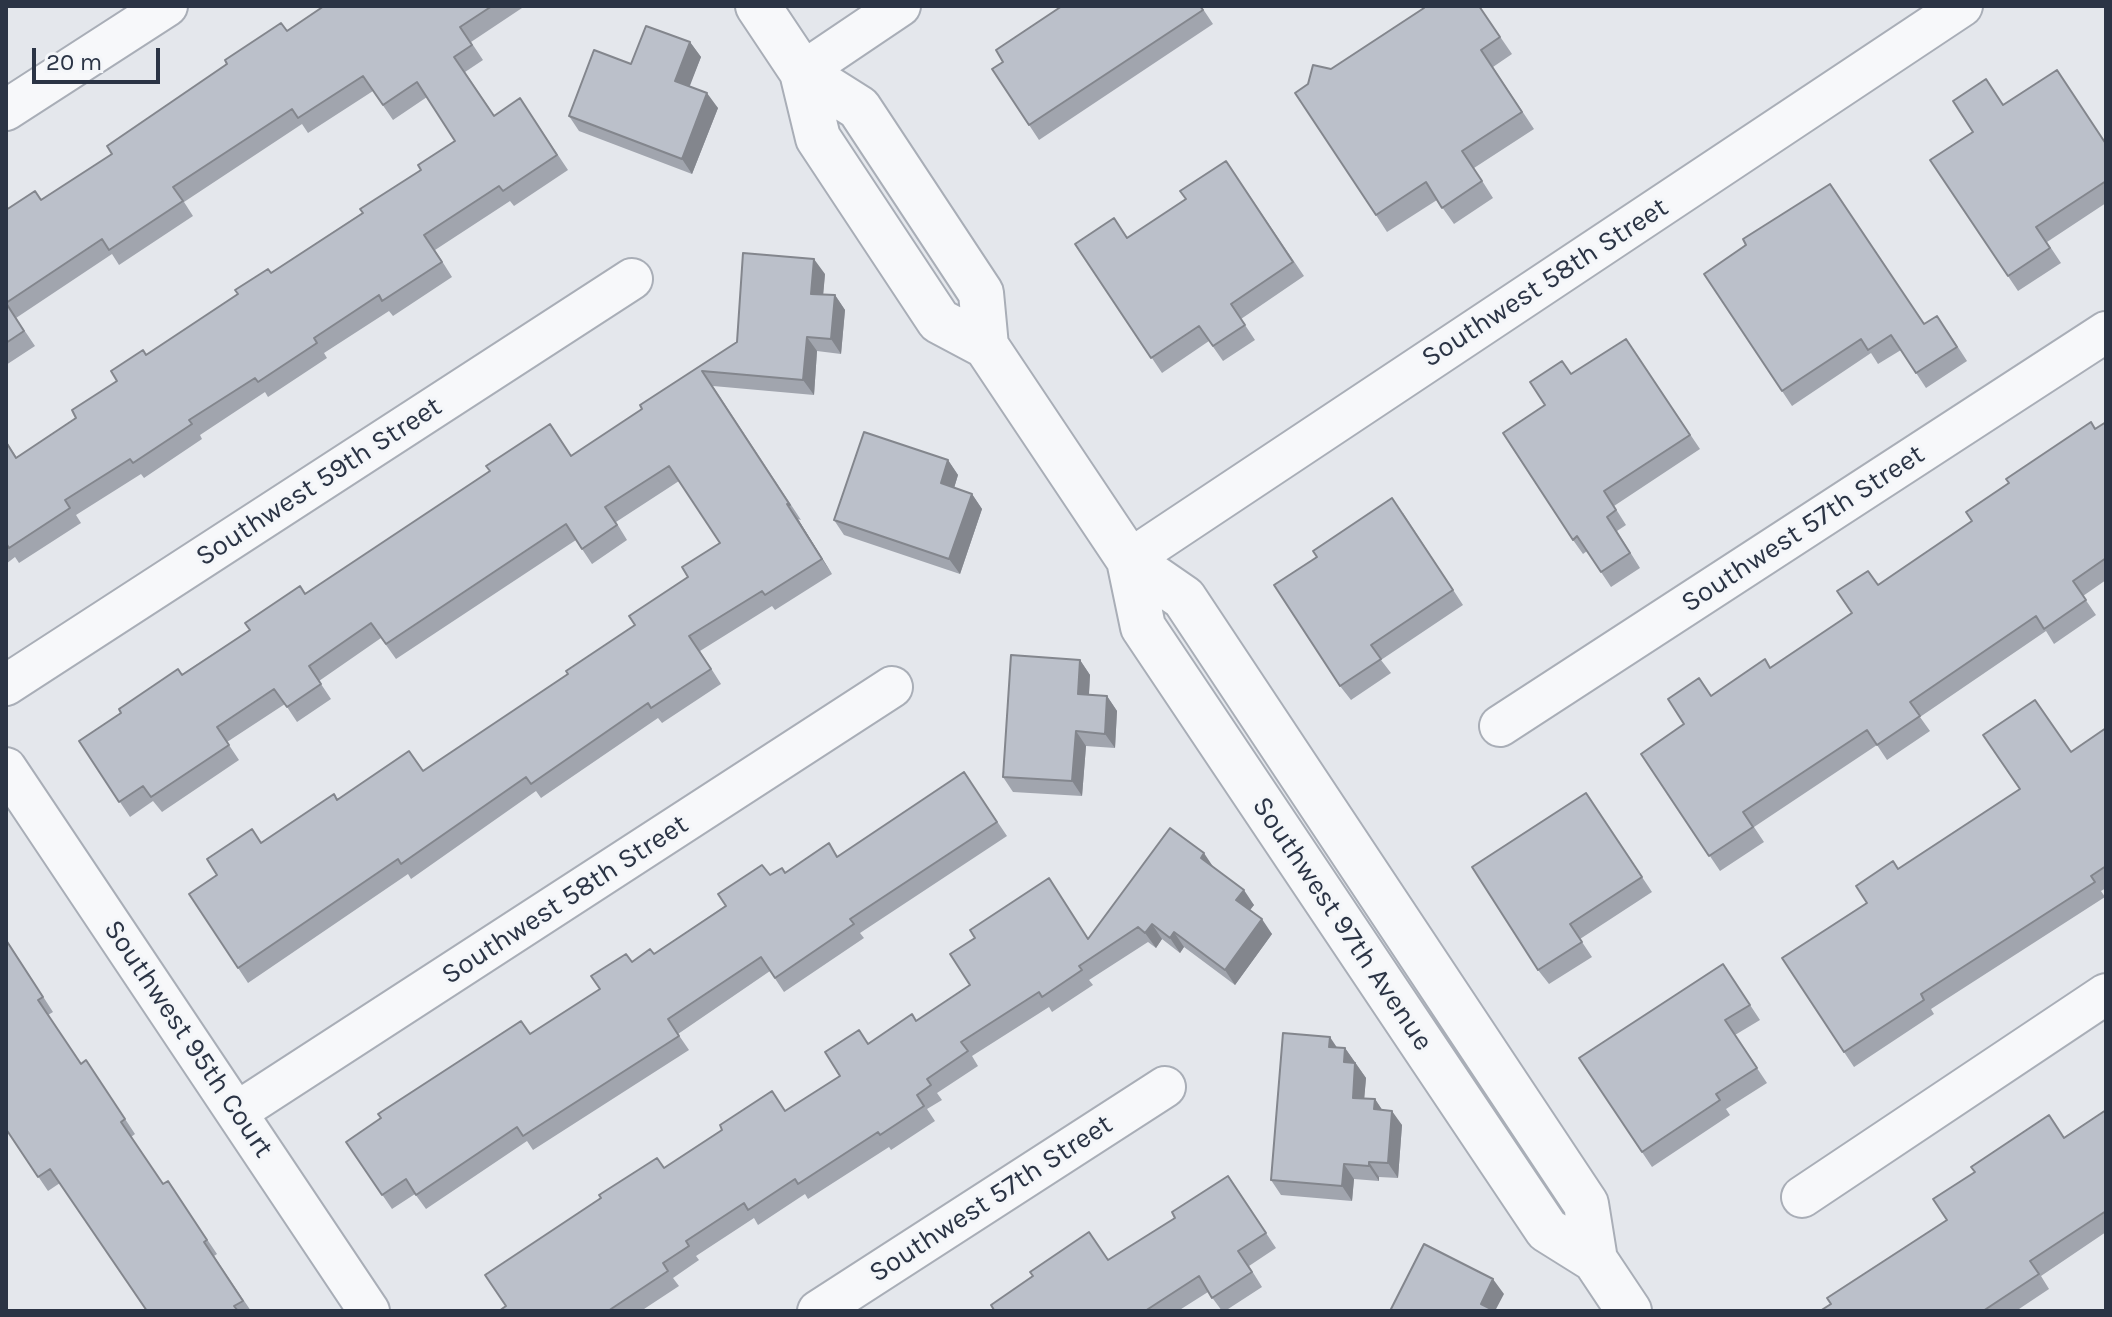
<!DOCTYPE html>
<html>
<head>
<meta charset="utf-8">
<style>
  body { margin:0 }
  #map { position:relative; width:2112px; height:1317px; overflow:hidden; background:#e4e7ec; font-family:Karla,sans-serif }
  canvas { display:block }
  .frame { position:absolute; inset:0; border:8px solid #2b3445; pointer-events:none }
  .scale { position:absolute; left:32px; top:48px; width:128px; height:36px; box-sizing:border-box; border:4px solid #2b3445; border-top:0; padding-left:10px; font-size:24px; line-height:28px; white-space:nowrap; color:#2b3445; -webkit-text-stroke:6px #f4f6f9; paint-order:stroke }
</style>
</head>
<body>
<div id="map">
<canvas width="2112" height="1317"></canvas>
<div class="frame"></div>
<div class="scale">20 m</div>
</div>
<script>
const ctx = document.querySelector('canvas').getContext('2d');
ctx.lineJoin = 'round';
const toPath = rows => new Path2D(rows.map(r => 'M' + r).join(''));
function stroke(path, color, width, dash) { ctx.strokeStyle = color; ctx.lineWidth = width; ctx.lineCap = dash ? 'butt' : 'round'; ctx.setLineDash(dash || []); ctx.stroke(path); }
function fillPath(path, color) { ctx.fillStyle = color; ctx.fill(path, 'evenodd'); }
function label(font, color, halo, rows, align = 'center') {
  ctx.font = font + ' Karla,sans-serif'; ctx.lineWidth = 6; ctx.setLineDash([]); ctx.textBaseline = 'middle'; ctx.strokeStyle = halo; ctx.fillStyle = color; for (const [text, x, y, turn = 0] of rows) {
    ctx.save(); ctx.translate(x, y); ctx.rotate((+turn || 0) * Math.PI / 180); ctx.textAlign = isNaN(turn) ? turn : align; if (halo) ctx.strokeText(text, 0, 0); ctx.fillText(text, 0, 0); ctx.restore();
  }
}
const minor = toPath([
  [802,72,900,6],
  [6,110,167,6],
  [1129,560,1962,6],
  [6,685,632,279],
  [1500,726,2106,332],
  [6,768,369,1311],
  [237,1112,892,687],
  [1802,1197,2106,994],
  [818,1311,1165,1087]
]);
const tertiary = toPath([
  [758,6,802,72,818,138,939,321,986,346],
  [802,72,859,108,981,293,986,346,1129,560,1143,627,1547,1230,1595,1260],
  [1129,560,1184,598,1586,1204,1595,1260,1629,1311]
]);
stroke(minor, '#a9aeb7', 44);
stroke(tertiary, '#a9aeb7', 48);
stroke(minor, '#f7f8fa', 40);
stroke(tertiary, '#f7f8fa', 44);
fillPath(toPath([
  [324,6,525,6,471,42,483,60,465,72,494,115,530,113,568,170,514,206,510,201,435,250,452,277,393,316,389,311,324,353,327,358,268,397,265,392,200,435,202,439,144,478,141,474,76,515,81,523,19,563,15,557,6,564,6,441,17,458,76,418,146,355,362,213,421,170,455,141,427,97,393,120,373,91,308,133,302,124,184,202,193,216,119,265,112,254,16,318,35,346,6,365,6,210,41,200,112,154],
  [1201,6,1213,24,1039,140,992,69,1003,62],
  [1479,6,1512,54,1493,67,1534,129,1474,168,1493,198,1454,224,1437,200,1387,232,1376,215,1331,69,1424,8],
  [690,42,701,57,689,86,718,108,692,174,579,131,569,116,631,64],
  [2004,105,2106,143,2106,203,2047,242,2061,263,2018,291,1930,160,1973,132],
  [1226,161,1304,276,1241,319,1255,340,1223,361,1209,341,1162,373,1075,244,1128,238,1186,199],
  [825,274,823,294,835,295,845,310,841,354,817,351,814,395,713,386,801,520,798,519,832,574,775,610,772,606,700,651,721,684,662,723,658,718,541,798,536,791,411,879,408,874,248,983,189,894,217,875,261,843,337,800,423,771,568,674,635,625,688,577,720,543,679,481,616,522,627,540,592,564,576,540,396,659,381,638,319,681,331,699,297,722,285,704,227,742,239,760,162,812,153,801,130,817,79,741,305,594,571,456,642,409,737,342],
  [1704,274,1947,330,1967,361,1926,388,1901,350,1878,364,1871,353,1792,406],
  [1626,339,1700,449,1614,506,1626,525,1617,531,1640,568,1611,587,1587,551,1583,554,1573,540,1545,405,1571,374],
  [2106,422,2106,580,2083,596,2096,615,2054,644,2046,631,1920,717,1930,731,1887,760,1877,745,1754,827,1764,842,1720,871,1641,754,1852,613,1878,585,1972,521],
  [948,460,958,475,954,488,972,494,982,509,960,574,844,535,834,520],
  [1403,513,1463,605,1381,660,1391,673,1351,700,1340,686],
  [1080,660,1090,675,1089,695,1107,696,1117,711,1115,748,1086,746,1082,796,1013,792,1003,777],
  [2106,728,2106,888,2101,891,2105,897,1931,1009,1934,1014,1854,1067,1844,1052,1898,869,2020,789,2071,752],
  [964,772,1007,836,860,933,864,938,784,992,770,971,678,1034,689,1050,533,1150,527,1141,426,1209,415,1194,392,1209,346,1142,531,1034,600,989,632,962,654,954,770,875,785,873,838,856],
  [1586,793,1652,892,1580,939,1592,957,1549,984,1538,970],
  [1213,867,1254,905,1250,910,1272,934,1235,985,1184,947,1180,953,1162,939,1156,948,1148,942,1089,980,1093,985,1052,1012,1049,1007,972,1056,978,1066,937,1093,942,1100,927,1109,935,1121,891,1150,889,1147,808,1199,805,1194,758,1225,754,1218,696,1256,699,1260,673,1278,679,1286,641,1311,499,1311,506,1306,664,1168,786,1111,840,1076,868,1043,917,1021,970,985,1059,893,1088,939],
  [6,939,53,1012,48,1015,81,1064,96,1075,135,1134,131,1137,163,1184,168,1181,217,1254,214,1256,251,1311,147,1311,60,1183,48,1191,6,1129],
  [1723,964,1760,1020,1735,1035,1767,1083,1726,1109,1730,1115,1652,1167,1579,1058],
  [1337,1047,1345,1048,1366,1078,1364,1099,1375,1099,1382,1110,1402,1125,1398,1178,1379,1177,1379,1181,1354,1179,1352,1201,1281,1195,1271,1180],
  [2106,1110,2106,1232,2041,1276,2049,1289,2016,1311,1820,1311,1947,1220,2064,1137],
  [1228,1176,1276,1248,1249,1266,1262,1287,1225,1311,1222,1311,1208,1292,1178,1311,992,1311,1108,1260,1175,1218]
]), '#a1a5ae');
fillPath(toPath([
  [690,42,701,57,686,96,675,81],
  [707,93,718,108,692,174,682,159],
  [814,259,825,274,822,308,811,294],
  [835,295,845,310,841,354,831,339],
  [807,337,817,351,814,395,803,380],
  [948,460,958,475,951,498,941,483],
  [972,494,982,509,960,574,949,559],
  [787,504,798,519,832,574,822,559],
  [1080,660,1090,675,1088,709,1078,694],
  [1107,696,1117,711,1115,748,1105,734],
  [1076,731,1086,746,1082,796,1072,781],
  [1204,853,1214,868,1201,858],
  [1244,890,1254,905,1246,915,1236,900],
  [1262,919,1272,934,1235,985,1225,970],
  [1152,924,1162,939,1156,948,1145,933],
  [1174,932,1184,947,1180,953,1170,938],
  [1330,1037,1340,1052,1329,1047],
  [1345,1048,1366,1078,1363,1113,1353,1098,1344,1062],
  [1375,1099,1385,1114,1374,1109],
  [1392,1111,1402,1125,1398,1178,1388,1163],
  [1369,1162,1379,1177,1379,1181,1369,1166],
  [1344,1164,1354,1179,1352,1201,1342,1186],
  [1493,1279,1504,1294,1495,1311,1481,1304]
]), '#83868d');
const building = toPath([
  [324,6,492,6,460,27,472,45,454,57,494,116,520,98,557,155,503,191,499,186,424,235,442,262,382,301,379,295,314,338,317,343,258,382,255,378,189,420,192,424,133,463,130,459,65,500,70,508,9,548,6,543,6,442,16,458,76,418,72,410,117,381,111,371,143,350,146,355,238,294,235,290,268,269,271,273,363,213,360,209,421,170,418,165,455,141,417,82,383,105,363,76,298,118,292,109,173,187,183,201,109,250,102,239,6,303,24,331,6,343,6,210,35,191,41,200,112,154,107,146,227,64,225,60,281,23,287,31,324,6],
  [1062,6,1200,6,1203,10,1029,125,992,69,1003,62,996,50,1062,6],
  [1422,6,1479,6,1500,37,1481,50,1522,112,1462,151,1482,181,1442,208,1426,182,1376,215,1295,93,1308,84,1313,65,1331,69,1424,8,1422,6],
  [646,26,690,42,675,81,707,93,682,159,569,116,594,50,631,64,646,26],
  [2057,70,2106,144,2106,181,2036,227,2050,248,2008,276,1930,160,1973,132,1953,101,1986,79,2003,105,2057,70],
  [1226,161,1293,262,1231,304,1245,325,1213,346,1199,326,1151,358,1075,244,1114,218,1127,238,1186,199,1180,191,1226,161],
  [1830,184,1924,324,1937,316,1957,347,1916,373,1891,335,1868,350,1861,339,1782,391,1704,274,1746,245,1743,239,1830,184],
  [743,253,814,259,811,294,835,295,831,339,807,337,803,380,702,371,790,505,787,504,822,559,765,595,762,591,689,636,711,669,651,708,648,703,531,784,526,777,401,864,398,859,238,968,189,894,217,875,207,859,252,829,261,843,334,794,337,800,409,751,423,771,568,674,566,671,635,625,629,616,688,577,682,567,720,543,669,466,605,507,617,525,582,549,566,524,386,644,371,623,309,666,321,684,287,707,274,689,217,727,229,745,151,797,143,786,119,802,79,741,121,713,119,709,178,669,182,675,250,630,245,623,300,586,305,594,490,471,486,466,550,424,571,456,642,409,640,405,737,342,743,253],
  [1626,339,1690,435,1604,491,1616,510,1607,517,1630,553,1601,572,1577,536,1573,540,1503,433,1545,405,1530,382,1562,361,1571,374,1626,339],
  [2091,422,2095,429,2106,422,2106,558,2073,581,2086,600,2044,629,2036,616,1910,702,1920,716,1877,745,1867,730,1743,812,1753,827,1709,856,1641,754,1684,724,1668,699,1699,678,1711,696,1765,659,1770,668,1852,613,1837,591,1868,571,1878,585,1972,521,1966,512,2009,483,2006,479,2091,422],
  [864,432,948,460,941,483,972,494,949,559,834,520,864,432],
  [1392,498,1453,590,1371,645,1381,659,1340,686,1274,585,1317,557,1313,551,1392,498],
  [1011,655,1080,660,1078,694,1107,696,1105,734,1076,731,1072,781,1003,777,1011,655],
  [2035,700,2071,752,2106,728,2106,866,2091,876,2095,882,1921,994,1924,1000,1844,1052,1782,958,1867,903,1856,886,1893,861,1898,869,2020,789,1983,735,2035,700],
  [964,772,997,822,850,919,854,924,775,978,761,957,668,1019,679,1036,523,1136,517,1127,416,1195,406,1179,382,1195,346,1142,381,1118,378,1114,521,1021,530,1034,600,989,591,976,626,954,632,962,650,949,654,954,726,906,718,894,762,865,770,875,782,868,785,873,829,843,837,857,964,772],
  [1586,793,1642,877,1570,924,1582,942,1538,970,1472,867,1586,793],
  [1170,828,1204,853,1201,858,1244,890,1236,900,1262,919,1225,970,1174,932,1170,938,1152,924,1145,933,1138,927,1079,966,1082,970,1042,997,1039,992,961,1042,968,1051,927,1079,931,1085,917,1095,924,1106,880,1135,878,1132,798,1184,795,1179,748,1210,744,1203,686,1241,689,1246,663,1263,668,1271,608,1311,499,1311,506,1306,485,1275,601,1198,599,1195,657,1158,664,1168,722,1130,720,1125,772,1091,785,1111,840,1076,825,1052,859,1030,868,1044,912,1014,916,1021,970,985,950,954,975,938,970,930,1049,878,1088,939,1170,828],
  [6,940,43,997,38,1000,81,1064,86,1060,125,1119,121,1122,163,1184,168,1181,207,1240,204,1242,243,1301,234,1306,238,1311,147,1311,50,1169,38,1177,6,1129,6,940],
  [1723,964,1750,1005,1725,1020,1757,1068,1716,1094,1720,1100,1642,1152,1579,1058,1723,964],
  [1283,1033,1330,1037,1329,1047,1345,1048,1344,1062,1355,1063,1353,1098,1375,1099,1374,1109,1392,1111,1388,1163,1369,1162,1369,1166,1344,1164,1342,1186,1271,1180,1283,1033],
  [2106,1110,2106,1211,2030,1261,2039,1274,1983,1311,1820,1311,1831,1304,1827,1298,1947,1220,1933,1199,1975,1172,1971,1167,2049,1115,2064,1138,2106,1110],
  [1228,1176,1266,1233,1238,1251,1252,1272,1212,1298,1199,1276,1145,1311,992,1311,994,1310,991,1305,1033,1276,1030,1272,1089,1232,1108,1260,1175,1218,1172,1212,1228,1176],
  [1424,1244,1493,1279,1481,1304,1495,1311,1390,1311,1424,1244]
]);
fillPath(building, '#bbc0ca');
stroke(building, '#83868d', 2);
label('28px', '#2b3445', '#f4f6f9', [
  ["Southwest 58th Street",1545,283,-33],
  ["Southwest 59th Street",319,482,-33],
  ["Southwest 57th Street",1803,529,-33],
  ["Southwest 58th Street",565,900,-33],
  ["Southwest 97th Avenue",1342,924,56],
  ["Southwest 95th Court",188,1039,56],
  ["Southwest 57th Street",991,1199,-33]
]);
</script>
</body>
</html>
